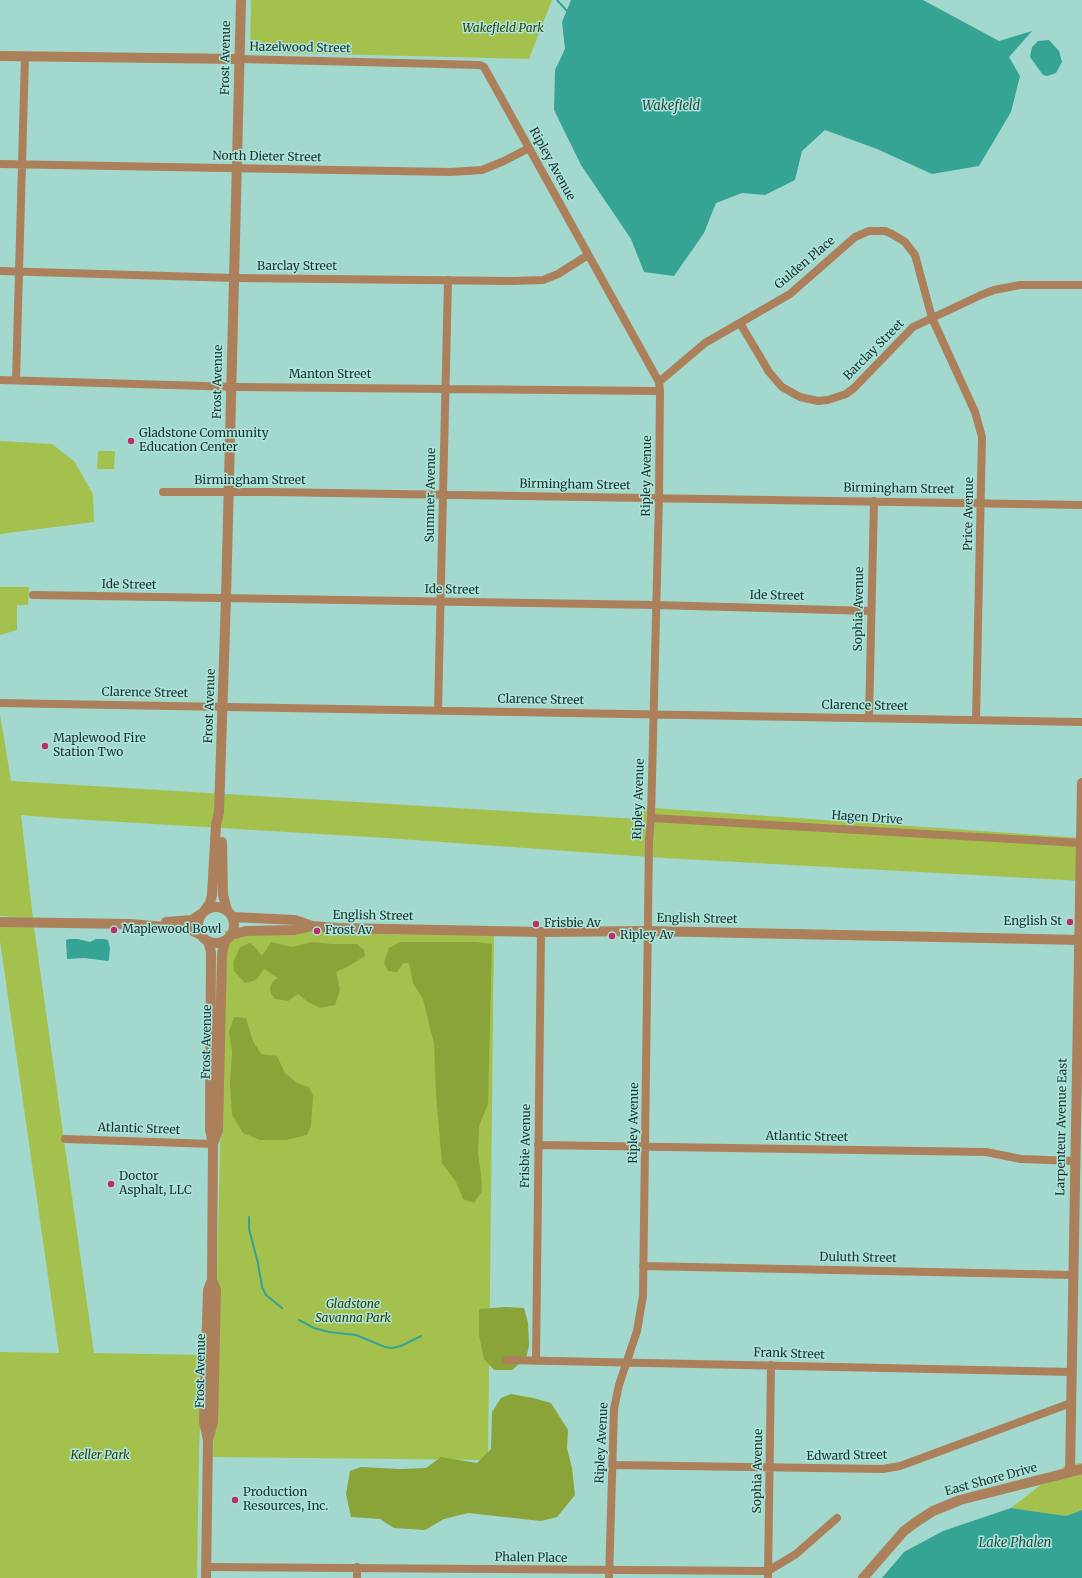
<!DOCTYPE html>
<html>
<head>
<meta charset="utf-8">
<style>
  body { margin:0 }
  canvas { display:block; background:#a2d8ce }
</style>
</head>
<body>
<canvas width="1082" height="1578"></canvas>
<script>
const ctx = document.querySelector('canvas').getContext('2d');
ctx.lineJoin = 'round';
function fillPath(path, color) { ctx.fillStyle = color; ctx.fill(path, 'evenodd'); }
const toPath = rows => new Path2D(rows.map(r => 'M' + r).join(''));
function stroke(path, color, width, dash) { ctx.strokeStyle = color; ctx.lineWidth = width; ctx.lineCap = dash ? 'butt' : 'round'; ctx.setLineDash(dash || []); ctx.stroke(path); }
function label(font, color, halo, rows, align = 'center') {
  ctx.font = font + ' Merriweather,serif'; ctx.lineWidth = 3; ctx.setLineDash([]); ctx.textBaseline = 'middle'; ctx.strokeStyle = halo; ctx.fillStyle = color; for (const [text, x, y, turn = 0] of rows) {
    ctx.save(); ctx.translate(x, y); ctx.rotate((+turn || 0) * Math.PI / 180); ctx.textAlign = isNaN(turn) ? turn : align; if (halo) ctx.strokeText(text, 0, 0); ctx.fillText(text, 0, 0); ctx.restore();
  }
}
fillPath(toPath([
  [251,0,552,0,529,59,250,52],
  [0,441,52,444,74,461,93,494,94,522,0,534],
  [98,451,115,451,114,469,97,469],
  [0,587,29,587,28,605,17,605,17,630,0,635],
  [0,714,11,781,638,819,639,807,1082,838,1082,881,664,858,386,838,55,818,21,815,33,918,0,916],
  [0,925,34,927,94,1353,203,1355,199,1451,197,1578,0,1578,0,1352,59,1353,0,941],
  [225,931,494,932,488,1460,213,1457],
  [1082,1463,1082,1510,1066,1516,1011,1508,1066,1465]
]), '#a4c14e');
fillPath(toPath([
  [271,942,292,947,312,942,332,944,357,944,364,950,365,956,347,967,336,972,340,990,335,1005,320,1008,308,1002,298,994,288,1001,275,999,271,994,270,987,273,981,278,978,264,969,257,979,250,982,245,983,234,971,233,963,240,947,250,943,256,948,262,956],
  [400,942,475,942,492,944,488,1104,479,1126,478,1154,481,1174,482,1191,474,1203,463,1199,456,1182,442,1163,436,1094,434,1044,423,999,413,983,409,963,403,963,397,972,388,971,384,963,389,948],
  [234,1017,246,1018,253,1041,261,1054,277,1056,285,1073,297,1083,309,1087,313,1096,311,1126,307,1135,286,1140,260,1140,243,1133,232,1115,230,1083,232,1052,229,1032],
  [505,1307,524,1308,528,1323,529,1346,526,1358,512,1370,494,1370,484,1359,479,1335,479,1309],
  [511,1394,533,1398,551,1403,568,1430,567,1448,572,1468,575,1495,557,1517,541,1521,468,1513,444,1519,425,1530,394,1528,380,1519,351,1517,346,1494,350,1471,361,1467,400,1469,426,1468,441,1457,477,1463,491,1449,492,1412,501,1398]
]), '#8aa439');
fillPath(toPath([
  [571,0,923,0,999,41,1032,31,1009,57,1020,76,1011,112,979,166,932,174,877,149,825,130,802,151,795,180,765,195,742,193,716,203,704,233,674,276,644,272,631,239,581,165,554,110,555,70,565,49,562,22],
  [1049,40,1059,51,1062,62,1056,73,1047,76,1043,75,1030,57,1032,47,1038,41],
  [69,939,78,939,90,942,96,939,104,939,108,940,110,948,109,959,108,961,84,958,67,959,66,940],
  [1011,1508,1066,1516,1082,1510,1082,1578,882,1578,904,1552,943,1531]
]), '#35a495');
stroke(toPath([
  [557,0,567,11],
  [249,1217,249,1229,258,1263,262,1287,266,1295,282,1308],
  [299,1320,314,1328,329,1332,356,1335,385,1347,392,1348,401,1346,421,1336]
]), '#35a495', 2);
stroke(toPath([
  [239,59,480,65,484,67,659,382,660,391,659,498,651,818,649,841,643,1296,637,1331,619,1385,614,1409,609,1578],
  [0,164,450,172,482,170,504,161,529,148],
  [0,271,234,278,511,281,543,280,558,274,588,255],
  [740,323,769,372,782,387,800,397,818,401,828,400,846,394,854,388,913,327,981,295,994,290,1020,285,1082,285],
  [0,380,238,387,660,391],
  [16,380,25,56],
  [659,382,705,343,790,294,855,237,869,231,885,231,892,234,905,242,915,255,932,318,975,412,982,437,976,720],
  [163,492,270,492,1082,505],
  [33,595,656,605,871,611],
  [0,703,1082,722],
  [438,710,448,280],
  [869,718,874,501],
  [651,818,1080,843],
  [65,1139,213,1144],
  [538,1145,986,1152,1021,1159,1075,1161],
  [643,1266,1073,1275],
  [506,1360,1072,1372],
  [536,1361,541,932],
  [613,1465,883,1469,900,1466,1071,1403],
  [206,1567,768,1571,796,1554,837,1518],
  [357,1578,357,1567],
  [768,1578,771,1365]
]), '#ac805a', 8);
stroke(toPath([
  [0,56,239,59],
  [222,842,223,895,227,910],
  '198 925a18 18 0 1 1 36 0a18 18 0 1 1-36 0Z',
  [205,910,210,903,212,895,216,825,219,812,226,598,241,0],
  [233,917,295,920,312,926,337,928,541,932,648,931,1082,940],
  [0,922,130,924,189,929,201,935],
  [166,922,192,920,201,914],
  [231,935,246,931,295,930,312,926],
  [213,1144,218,1130,222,954,225,941],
  [208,1440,213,1422,216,1290,212,1280,213,1144,210,1130,211,952,208,941],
  [1070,1472,1082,783],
  [206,1578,208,1440,204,1422,208,1290,212,1280],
  [863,1578,904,1531,916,1522,933,1511,960,1500,1082,1469]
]), '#ac805a', 10);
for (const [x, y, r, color] of [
  [131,441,4,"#bb2f66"],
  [45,746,4,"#bb2f66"],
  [1070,922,4,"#bb2f66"],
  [536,924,4,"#bb2f66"],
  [114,930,4,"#bb2f66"],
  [317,931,4,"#bb2f66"],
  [612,936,4,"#bb2f66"],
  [111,1184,4,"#bb2f66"],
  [235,1500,4,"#bb2f66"]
]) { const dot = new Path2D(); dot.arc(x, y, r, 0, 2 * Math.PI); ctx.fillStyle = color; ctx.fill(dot); stroke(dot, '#aee5db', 1.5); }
label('italic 12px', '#323f05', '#aee5db', [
  ["Wakefield Park",503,29],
  ["Gladstone",353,1305],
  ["Savanna Park",353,1319],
  ["Keller Park",100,1456]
]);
label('12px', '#1a302c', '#aee5db', [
  ["Hazelwood Street",300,48,1],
  ["Frost Avenue",226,58,-89],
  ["North Dieter Street",267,157,1],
  ["Ripley Avenue",552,164,61],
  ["Gulden Place",805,263,-40],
  ["Barclay Street",297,267],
  ["Barclay Street",874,350,-45],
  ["Manton Street",330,375],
  ["Frost Avenue",218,382,-89],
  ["Ripley Avenue",647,476,-89],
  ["Birmingham Street",250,481],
  ["Birmingham Street",575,485,1],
  ["Birmingham Street",899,489,1],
  ["Summer Avenue",431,495,-89],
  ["Price Avenue",969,514,-89],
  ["Ide Street",129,585,1],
  ["Ide Street",452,590,1],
  ["Ide Street",777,596,1],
  ["Sophia Avenue",859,609,-89],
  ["Clarence Street",145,693,1],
  ["Clarence Street",541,700,1],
  ["Frost Avenue",210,706,-88],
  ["Clarence Street",865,706,1],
  ["Ripley Avenue",639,799,-88],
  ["Hagen Drive",867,818,4],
  ["English Street",373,916,1],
  ["English Street",697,919,1],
  ["Frost Avenue",207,1042,-89],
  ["Ripley Avenue",634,1123,-89],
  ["Larpenteur Avenue East",1062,1127,-89],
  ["Atlantic Street",139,1129,2],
  ["Atlantic Street",807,1137,1],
  ["Frisbie Avenue",526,1146,-89],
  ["Duluth Street",858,1258,1],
  ["Frank Street",789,1354,2],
  ["Frost Avenue",201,1371,-89],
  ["Ripley Avenue",602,1443,-87],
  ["Edward Street",847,1456,-1],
  ["Sophia Avenue",758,1471,-89],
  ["East Shore Drive",991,1480,-15],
  ["Phalen Place",531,1558,1]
]);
label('12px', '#1a302c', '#aee5db', [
  ["Gladstone Community",139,434],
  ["Education Center",139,448],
  ["Maplewood Fire",53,739],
  ["Station Two",53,753],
  ["English St",1062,922,"right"],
  ["Frisbie Av",544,924],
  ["Maplewood Bowl",122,930],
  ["Frost Av",325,931],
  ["Ripley Av",620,936],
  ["Doctor",119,1177],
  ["Asphalt, LLC",119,1191],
  ["Production",243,1493],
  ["Resources, Inc.",243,1507]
], 'left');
label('italic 13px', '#284943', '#aee5db', [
  ["Wakefield",671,106],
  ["Lake Phalen",1015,1543]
]);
</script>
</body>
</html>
